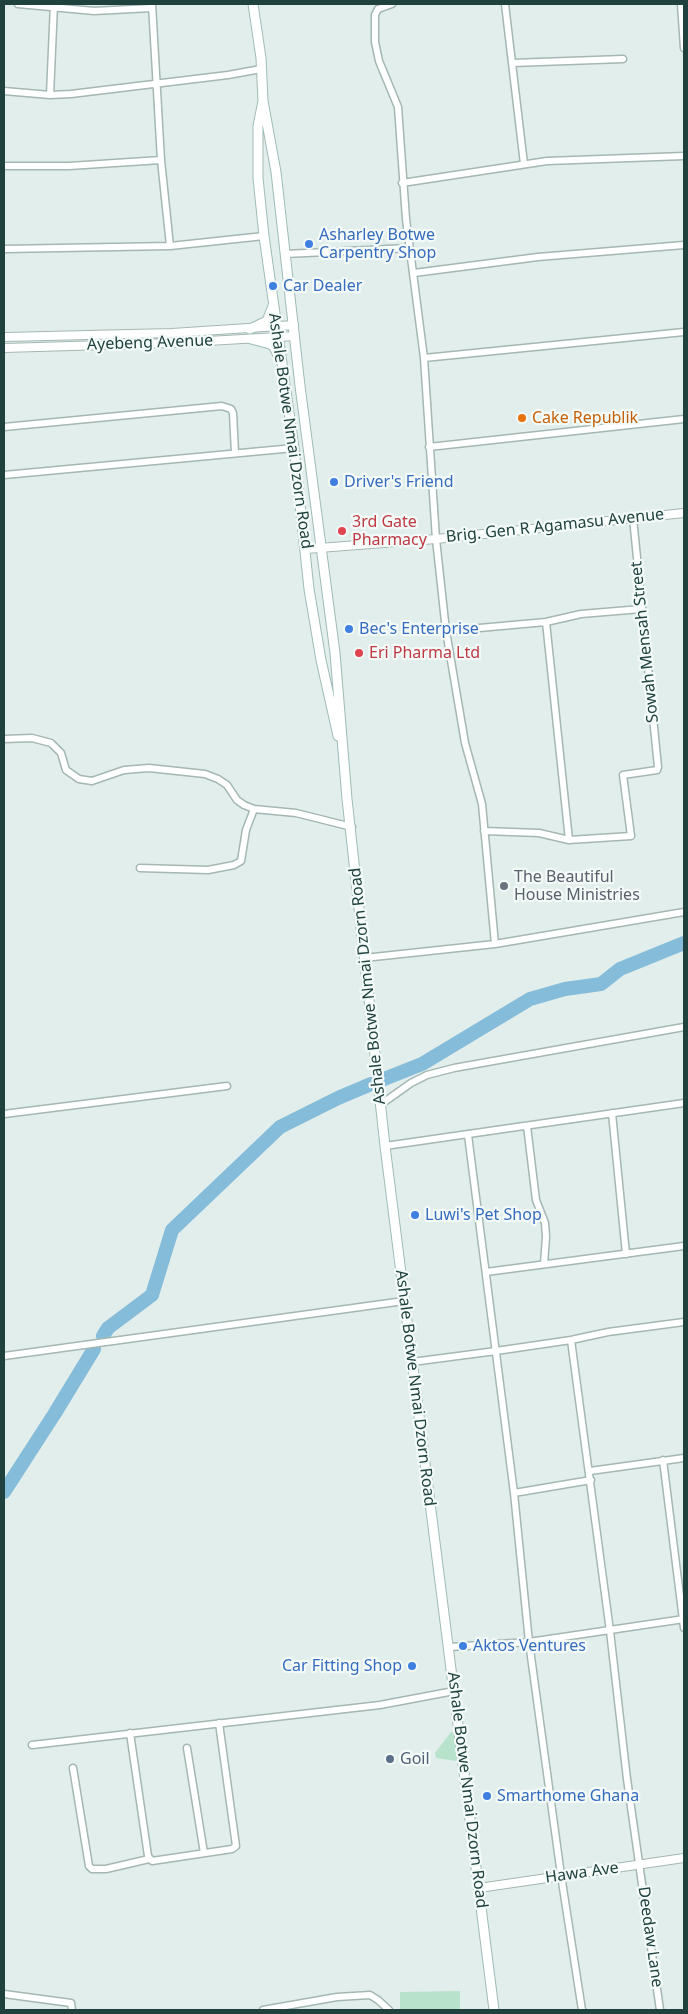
<!DOCTYPE html>
<html>
<head>
<meta charset="utf-8">
<style>
  body { margin:0 }
  #map { position:relative; width:688px; height:2014px; overflow:hidden; background:#e2eeeb; font-family:"Noto Sans",sans-serif }
  canvas { display:block }
  .frame { position:absolute; inset:0; border:5px solid #20423f; pointer-events:none }
</style>
</head>
<body>
<div id="map">
<canvas width="688" height="2014"></canvas>
<div class="frame"></div>
</div>
<script>
const ctx = document.querySelector('canvas').getContext('2d');
ctx.lineJoin = 'round';
function fillPath(path, color) { ctx.fillStyle = color; ctx.fill(path, 'evenodd'); }
const toPath = rows => new Path2D(rows.map(r => 'M' + r).join(''));
function stroke(path, color, width, dash) { ctx.strokeStyle = color; ctx.lineWidth = width; ctx.lineCap = dash ? 'butt' : 'round'; ctx.setLineDash(dash || []); ctx.stroke(path); }
function label(font, color, halo, rows, align = 'center') {
  ctx.font = font + ' "Noto Sans",sans-serif'; ctx.lineWidth = 4.5; ctx.setLineDash([]); ctx.textBaseline = 'middle'; ctx.strokeStyle = halo; ctx.fillStyle = color; for (const [text, x, y, turn = 0] of rows) {
    ctx.save(); ctx.translate(x, y); ctx.rotate((+turn || 0) * Math.PI / 180); ctx.textAlign = isNaN(turn) ? turn : align; if (halo) ctx.strokeText(text, 0, 0); ctx.fillText(text, 0, 0); ctx.restore();
  }
}
fillPath(toPath([
  [456,1731,459,1759,456,1761,436,1758,435,1753,451,1732],
  [460,1991,460,2010,400,2010,400,1992]
]), '#b9e2cc');
stroke(toPath([
  [384,1079,422,1064,530,999,565,989,601,984,620,969,684,943],
  [103,1336,108,1328,152,1295,172,1230,280,1127,338,1098,371,1084],
  [4,1492,55,1413,94,1349]
]), '#84bcda', 14);
const minor = toPath([
  [18,4,94,11,152,8],
  [152,4,161,160,170,246],
  [392,4,378,9,375,15,375,42,379,61,398,107,406,219,424,358,436,539,446,631,465,743,482,804,495,944],
  [505,4,524,164],
  [681,4,684,48],
  [512,63,623,59],
  [4,91,50,95,71,94,228,75,261,69],
  [50,95,54,4],
  [4,166,69,166,161,160],
  [402,183,547,161,684,156],
  [4,249,170,246,264,236],
  [285,254,409,248],
  [414,273,538,257,684,245],
  [424,358,684,332],
  [4,427,222,406,231,409,233,413,235,453],
  [429,447,684,419],
  [4,475,294,448],
  [546,622,569,840],
  [446,631,546,622,581,614,641,609],
  [4,739,32,738,51,743,61,753,66,770,79,779,92,781,124,770,149,768,205,774,218,779,227,785,237,800,244,805,254,809,296,813,352,827],
  [484,831,539,833,569,840,631,836,623,775,657,770,658,767,633,518],
  [140,868,208,870,234,865,241,861,246,830,254,809],
  [364,958,495,944,684,912],
  [380,1105,411,1083,427,1075,454,1068,684,1027],
  [612,1113,626,1254],
  [4,1114,227,1086],
  [527,1126,536,1200,545,1223,546,1237,544,1264],
  [468,1135,514,1493,529,1642,561,1875,582,2010],
  [385,1146,684,1103],
  [486,1272,684,1246],
  [571,1340,610,1631,627,1779,660,2010],
  [4,1356,404,1301],
  [412,1362,496,1351,571,1340,608,1332,684,1322],
  [663,1460,684,1628],
  [590,1471,684,1458],
  [514,1493,591,1480],
  [449,1647,529,1642,684,1619],
  [130,1733,148,1856,152,1861,232,1849,236,1846,219,1723],
  [32,1745,380,1705,454,1691],
  [187,1748,204,1853],
  [73,1768,89,1866,92,1869,106,1869,149,1859],
  [4,1994,71,2003,72,2010],
  [263,2010,337,1997,370,1995,378,2000,389,2010]
]);
const tertiary = toPath([
  [4,337,172,333,294,325],
  [4,348,173,343,295,336],
  [306,549,436,539,684,513],
  [479,1888,684,1858]
]);
const secondary = toPath([
  [253,4,261,58,263,101,258,126,258,178,264,236,294,448,309,589,321,660,338,736],
  [263,101,276,172,300,386,335,653,347,799,385,1146,494,2010],
  [250,329,267,321,273,306],
  [251,339,270,344,274,347,279,357]
]);
stroke(minor, '#a4b7b4', 9);
stroke(tertiary, '#a4b7b4', 10);
stroke(secondary, '#9fbbb7', 11);
stroke(minor, '#fff', 6);
stroke(tertiary, '#fff', 8);
stroke(secondary, '#fff', 9);
for (const [x, y, r, color] of [
  [309,244,5,"#3f7fe0"],
  [273,286,5,"#3f7fe0"],
  [522,418,5,"#e8710a"],
  [334,482,5,"#3f7fe0"],
  [342,531,5,"#e0444e"],
  [349,629,5,"#3f7fe0"],
  [359,653,5,"#e0444e"],
  [504,886,5,"#6b7280"],
  [415,1215,5,"#3f7fe0"],
  [463,1646,5,"#3f7fe0"],
  [412,1666,5,"#3f7fe0"],
  [390,1759,5,"#5c6f8a"],
  [487,1796,5,"#3f7fe0"]
]) { const dot = new Path2D(); dot.arc(x, y, r, 0, 2 * Math.PI); ctx.fillStyle = color; ctx.fill(dot); stroke(dot, '#f3faf8', 2); }
label('16px', '#366cbe', '#f3faf8', [
  ["Asharley Botwe",319,235],
  ["Carpentry Shop",319,253],
  ["Car Dealer",283,286],
  ["Driver's Friend",344,482],
  ["Bec's Enterprise",359,629],
  ["Luwi's Pet Shop",425,1215],
  ["Aktos Ventures",473,1646],
  ["Car Fitting Shop",402,1666,"right"],
  ["Smarthome Ghana",497,1796]
], 'left');
label('16px', '#20423f', '#f3faf8', [
  ["Ayebeng Avenue",150,343,-2],
  ["Ashale Botwe Nmai Dzorn Road",290,431,82],
  ["Brig. Gen R Agamasu Avenue",555,526,-6],
  ["Sowah Mensah Street",645,642,-96],
  ["Ashale Botwe Nmai Dzorn Road",368,986,-96],
  ["Ashale Botwe Nmai Dzorn Road",415,1388,83],
  ["Ashale Botwe Nmai Dzorn Road",467,1790,83],
  ["Hawa Ave",582,1873,-8],
  ["Deedaw Lane",650,1937,82]
]);
label('16px', '#c56008', '#f3faf8', [
  ["Cake Republik",532,418]
], 'left');
label('16px', '#be3a42', '#f3faf8', [
  ["3rd Gate",352,522],
  ["Pharmacy",352,540],
  ["Eri Pharma Ltd",369,653]
], 'left');
label('16px', '#5b616d', '#f3faf8', [
  ["The Beautiful",514,877],
  ["House Ministries",514,895]
], 'left');
label('16px', '#4e5e75', '#f3faf8', [
  ["Goil",400,1759]
], 'left');
</script>
</body>
</html>
